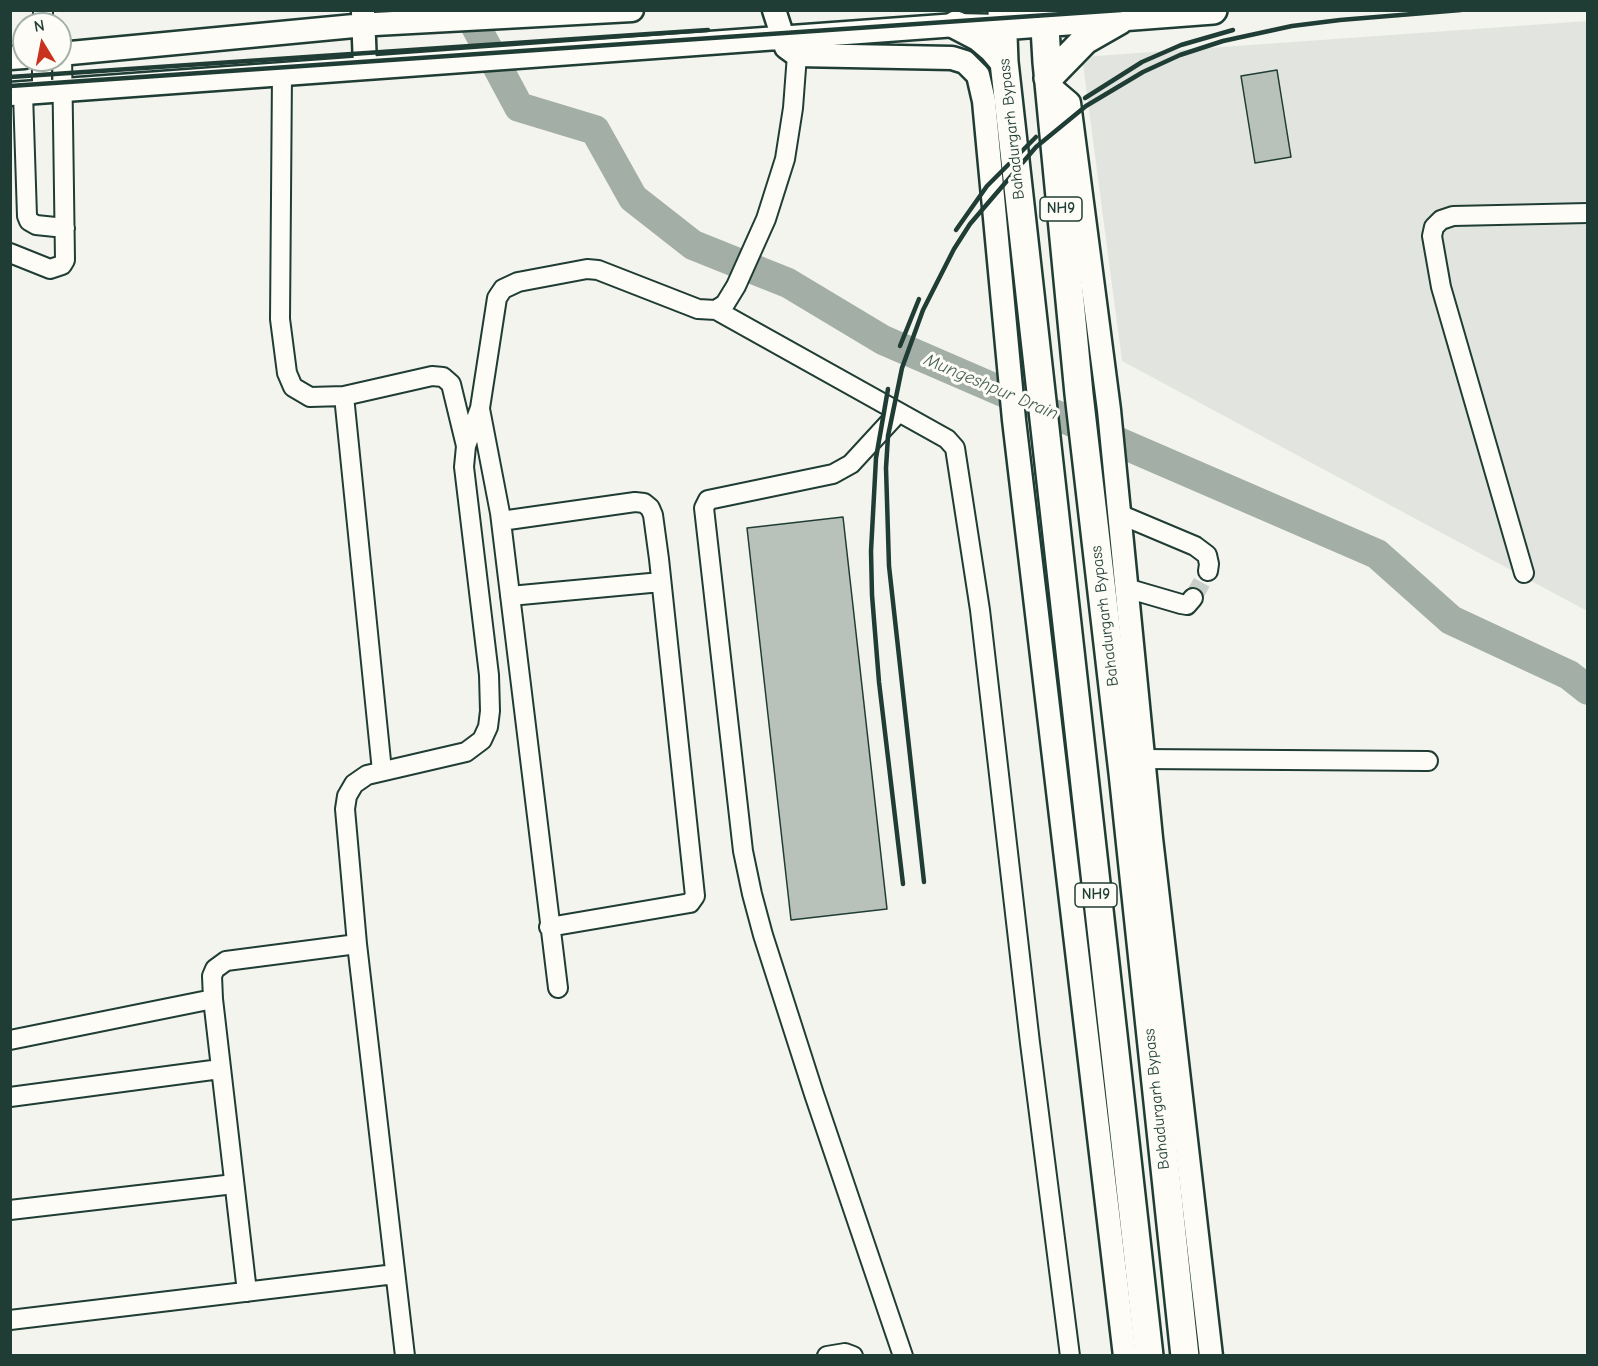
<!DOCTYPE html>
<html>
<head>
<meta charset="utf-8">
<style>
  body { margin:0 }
  #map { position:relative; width:1598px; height:1366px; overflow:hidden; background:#f4f4ef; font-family:"Comic Neue",sans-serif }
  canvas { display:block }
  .frame { position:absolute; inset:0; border:12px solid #1f3d34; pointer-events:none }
  .north { position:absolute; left:12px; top:12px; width:60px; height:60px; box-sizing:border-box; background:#fdfcf7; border:2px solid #a4b0a9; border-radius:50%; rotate:350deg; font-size:16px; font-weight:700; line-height:24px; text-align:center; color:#1f3d34 }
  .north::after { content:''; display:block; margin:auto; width:21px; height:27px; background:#c8321e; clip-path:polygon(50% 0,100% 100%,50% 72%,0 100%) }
</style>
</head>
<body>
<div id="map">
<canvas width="1598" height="1366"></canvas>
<div class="frame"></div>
<div class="north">N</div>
</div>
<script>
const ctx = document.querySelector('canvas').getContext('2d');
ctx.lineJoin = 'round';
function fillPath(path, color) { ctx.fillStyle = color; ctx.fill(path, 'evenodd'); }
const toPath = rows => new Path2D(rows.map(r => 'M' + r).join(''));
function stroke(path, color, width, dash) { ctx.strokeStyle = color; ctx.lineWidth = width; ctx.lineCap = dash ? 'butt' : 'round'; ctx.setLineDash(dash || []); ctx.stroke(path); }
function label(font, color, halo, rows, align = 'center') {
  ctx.font = font + ' "Comic Neue",sans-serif'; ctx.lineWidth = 6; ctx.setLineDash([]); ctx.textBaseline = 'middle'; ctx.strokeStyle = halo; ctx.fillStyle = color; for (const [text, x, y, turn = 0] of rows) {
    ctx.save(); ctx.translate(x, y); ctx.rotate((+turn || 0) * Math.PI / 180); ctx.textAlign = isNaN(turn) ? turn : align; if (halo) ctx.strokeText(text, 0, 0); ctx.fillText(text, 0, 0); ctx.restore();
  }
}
fillPath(toPath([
  [1587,21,1587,611,1122,361,1082,57]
]), '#e2e5df');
stroke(toPath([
  [467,10,519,107,595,130,633,198,693,245,788,283,883,340,1377,554,1451,620,1569,675,1588,690]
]), '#a3aea7', 30);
const building = toPath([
  [1277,70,1291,157,1255,163,1241,76,1277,70],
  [843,517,887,909,791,920,747,528,843,517]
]);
fillPath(building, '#b9c1bb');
stroke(building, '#1f3d34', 1.5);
stroke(toPath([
  [1193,598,1208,571]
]), '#c9cfca', 18, [18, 9]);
const minor = toPath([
  [43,24,43,10],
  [42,60,42,91],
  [282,74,280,319,287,373,293,387,310,397,344,396,432,376,443,377,451,384,466,446],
  [23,93,27,216,29,221,36,225,65,228],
  [10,253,50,269,62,265,65,260,62,53],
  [716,310,947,439,955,448,980,610,1030,1043,1070,1356],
  [344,396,382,771],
  [480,409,500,513,558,988],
  [898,413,851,464,833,474,708,500,704,508,743,851,752,894,763,935,814,1094,903,1356],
  [1119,514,1195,546,1207,555,1209,564,1208,571],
  [501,521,635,502,644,503,650,508,653,515,659,559,695,896,690,903,549,927],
  [1524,573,1441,287,1432,236,1434,227,1441,220,1453,216,1588,213],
  [1126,588,1181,604,1187,605,1193,598],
  [510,596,661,582],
  [1143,759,1428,761],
  [10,1040,213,999],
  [10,1097,220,1069],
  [10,1210,234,1184],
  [247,1292,213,999,212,976,215,969,226,961,357,944],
  [10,1320,395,1274],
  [405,1356,357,944,345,809,347,796,354,784,367,775,466,752,482,740,488,727,490,711,489,675,464,467,466,446,480,408,497,298,503,289,518,282,587,269,598,270,698,309,716,310,725,304,736,286,766,219,785,159,793,108,797,55],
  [827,1356,845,1353,853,1356]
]);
const major = toPath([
  [774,10,786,47,797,55,952,58,965,62,978,75,984,101,1014,420,1125,1356],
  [363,12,365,67],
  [60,54,375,24,632,10],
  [10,58,24,57],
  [1049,86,1069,103,1109,410,1151,838,1211,1356],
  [10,94,956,25,1001,26]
]);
const highway = toPath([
  [1002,10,1004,62,1149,1356],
  [1044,10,1047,62,1079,394,1123,773,1185,1356],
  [956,25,979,37,993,49,1004,62],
  [1001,26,1213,10],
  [1048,78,1085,40,1120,20]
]);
stroke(minor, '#1f3d34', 22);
stroke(major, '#1f3d34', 27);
stroke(highway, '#1f3d34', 32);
stroke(minor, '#fdfcf7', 18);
stroke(major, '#fdfcf7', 22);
stroke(highway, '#fdfcf7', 27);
stroke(toPath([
  [10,77,708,30],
  [10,86,1121,10],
  [1085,98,1142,62,1181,45,1233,30],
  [956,230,987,186,1036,137],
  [900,346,919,299],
  [888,389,876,458,871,551,872,595,879,682,903,884],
  [924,882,889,566,886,468,888,436,902,368,923,310,954,249,970,224,1036,147,1086,106,1143,72,1180,55,1223,41,1292,26,1340,20,1461,10]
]), '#1f3d34', 4.5);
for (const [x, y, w] of [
  [1061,209,42],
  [1096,895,42]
]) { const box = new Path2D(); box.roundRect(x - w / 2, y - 12, w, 24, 4.5); ctx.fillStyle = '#fdfcf7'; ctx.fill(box); stroke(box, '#1f3d34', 1.5); }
label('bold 15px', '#1f3d34', null, [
  ["NH9",1061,209],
  ["NH9",1096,895]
]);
label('16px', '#1f3d34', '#fdfcf7', [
  ["Bahadurgarh Bypass",1012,129,-96],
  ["Bahadurgarh Bypass",1105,616,-97],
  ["Bahadurgarh Bypass",1157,1099,-96]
]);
label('italic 18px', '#475f56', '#fdfcf7', [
  ["Mungeshpur Drain",991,387,23]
]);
</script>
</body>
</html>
